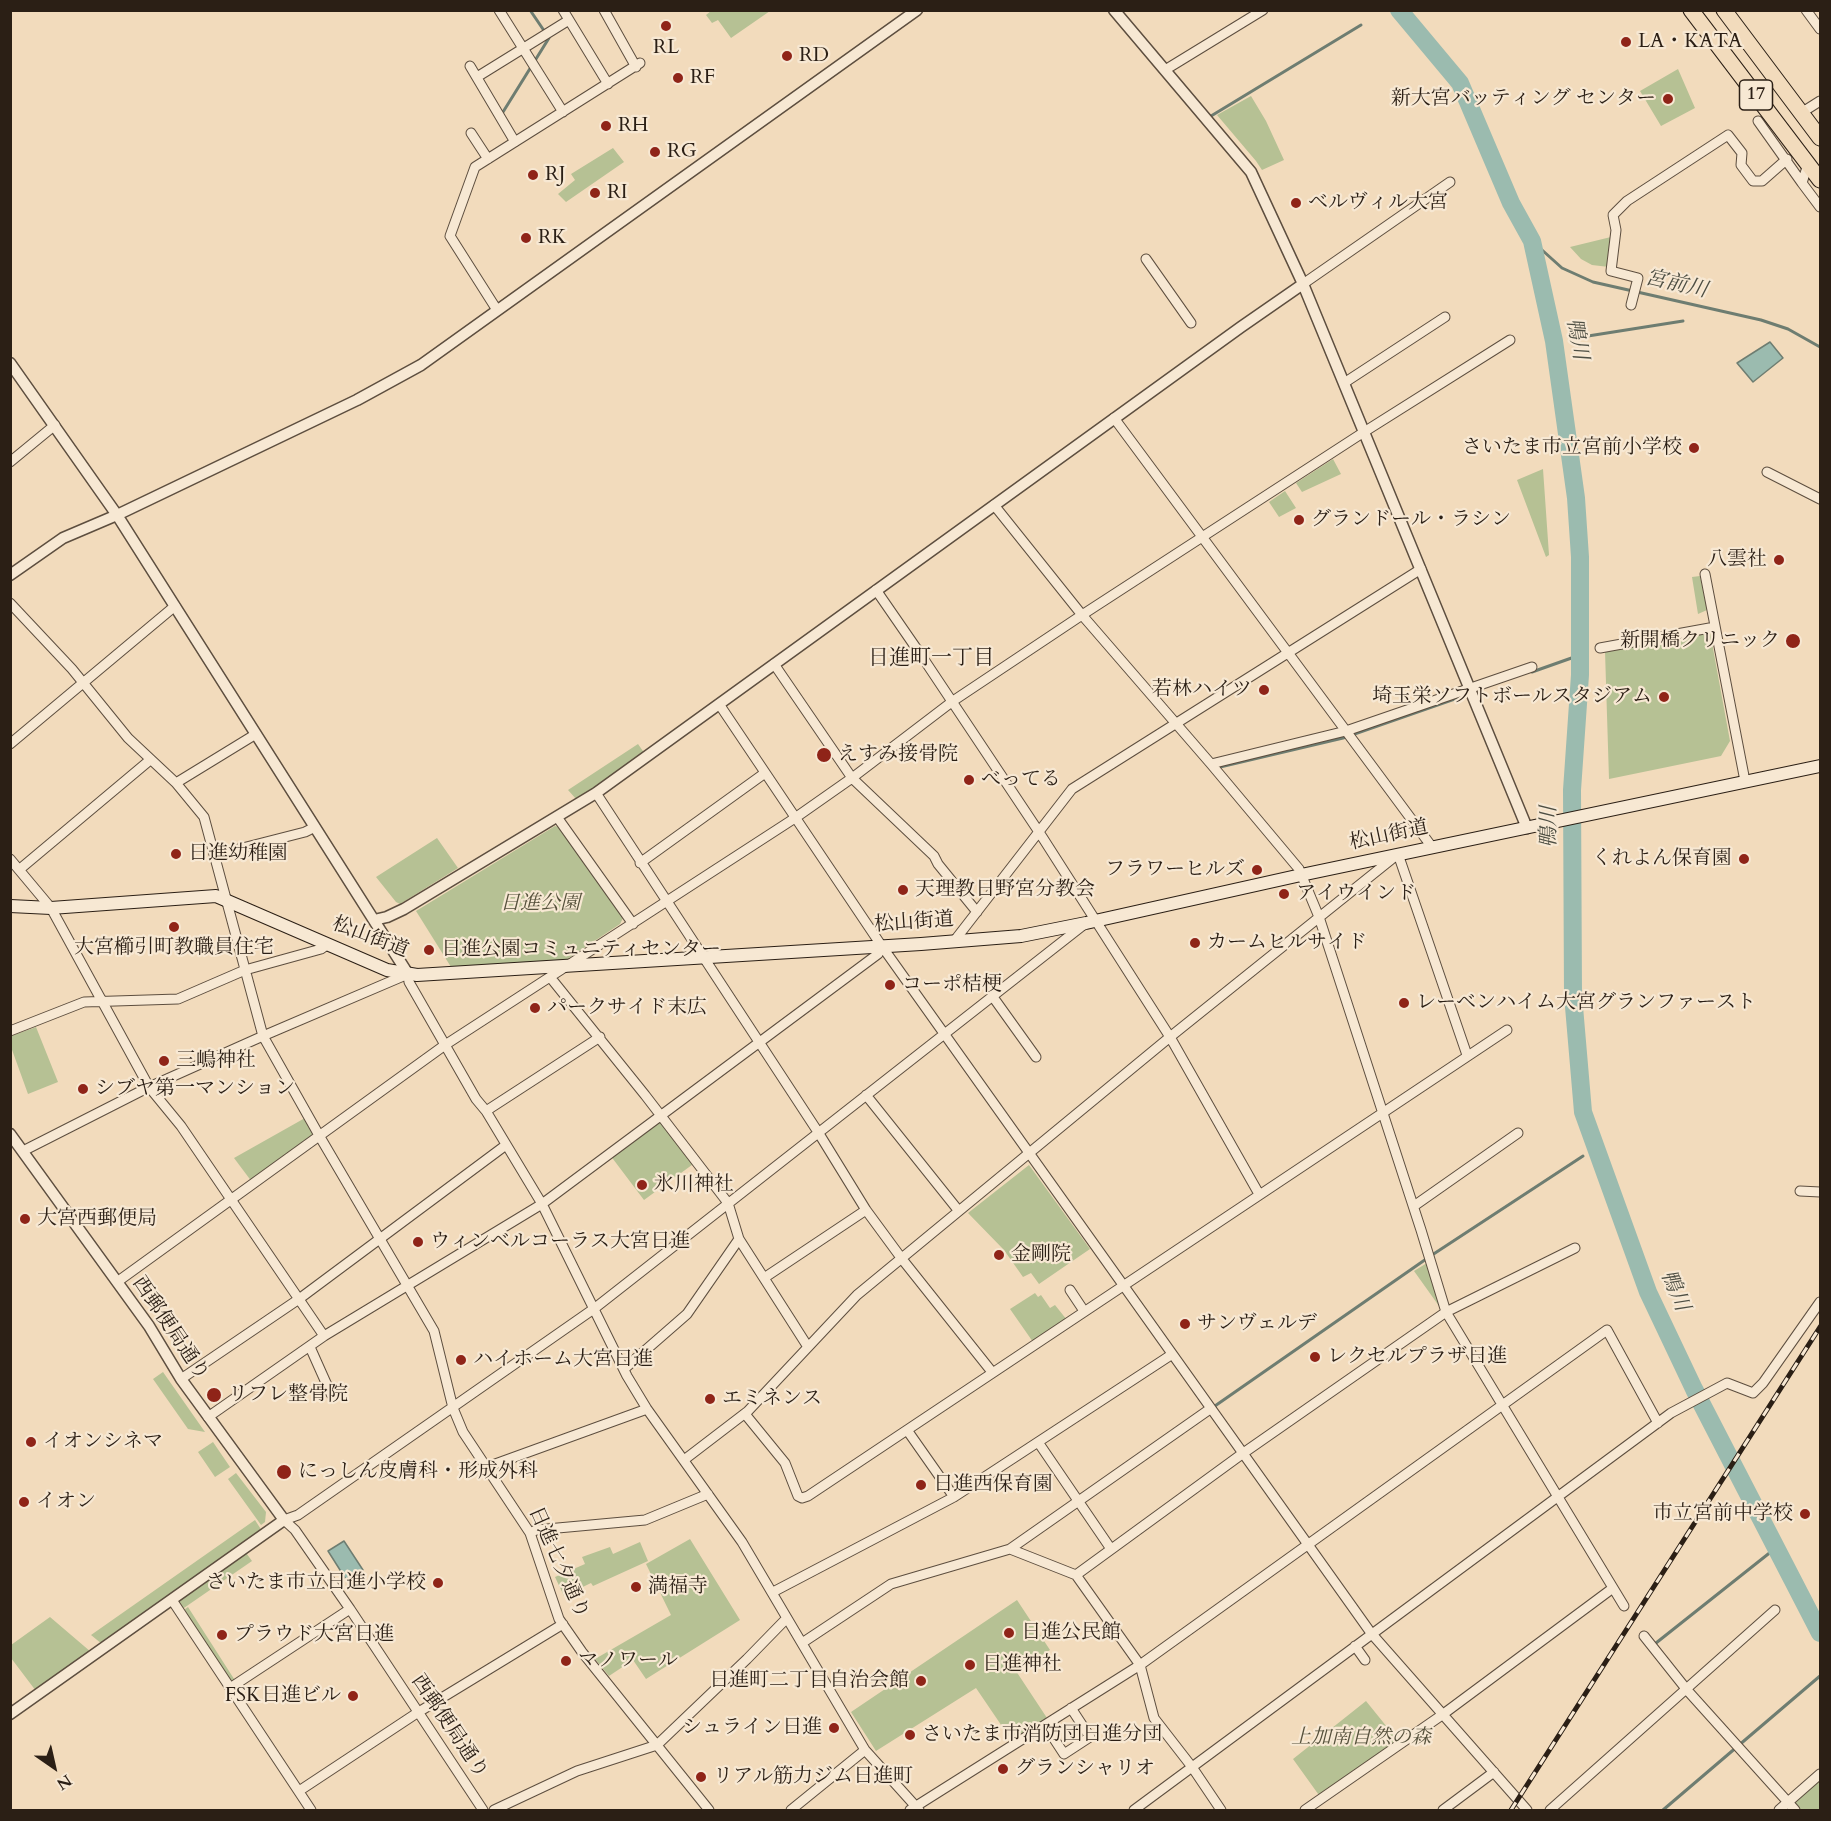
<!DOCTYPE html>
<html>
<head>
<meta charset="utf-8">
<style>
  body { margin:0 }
  #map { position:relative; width:1831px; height:1821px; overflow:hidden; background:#f2dbbc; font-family:Cardo,serif }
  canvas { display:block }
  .frame { position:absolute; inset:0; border:12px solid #2b1f15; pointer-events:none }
  .north { position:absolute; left:24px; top:1737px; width:60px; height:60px; -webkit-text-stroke:4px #f7e8d3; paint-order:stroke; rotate:146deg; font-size:16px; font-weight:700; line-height:24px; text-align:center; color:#2b1f15 }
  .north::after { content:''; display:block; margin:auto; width:21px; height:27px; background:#2b1f15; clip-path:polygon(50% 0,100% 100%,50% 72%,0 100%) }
</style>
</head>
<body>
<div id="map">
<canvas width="1831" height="1821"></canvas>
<div class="frame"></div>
<div class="north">N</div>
</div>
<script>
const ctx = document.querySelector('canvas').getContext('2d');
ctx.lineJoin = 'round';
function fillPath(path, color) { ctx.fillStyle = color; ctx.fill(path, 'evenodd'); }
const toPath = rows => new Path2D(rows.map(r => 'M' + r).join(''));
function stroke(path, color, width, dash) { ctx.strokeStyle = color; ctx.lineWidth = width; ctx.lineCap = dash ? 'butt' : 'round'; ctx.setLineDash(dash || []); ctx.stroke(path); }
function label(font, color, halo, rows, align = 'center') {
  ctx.font = font + ' Cardo,"Noto Serif JP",serif'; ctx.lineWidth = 4.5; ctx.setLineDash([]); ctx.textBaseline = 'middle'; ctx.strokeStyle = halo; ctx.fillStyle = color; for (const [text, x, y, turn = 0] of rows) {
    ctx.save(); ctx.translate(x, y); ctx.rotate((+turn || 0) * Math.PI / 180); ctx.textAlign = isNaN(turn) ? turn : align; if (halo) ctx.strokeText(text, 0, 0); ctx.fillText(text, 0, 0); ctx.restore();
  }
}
fillPath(toPath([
  [711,11,711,10,770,11,731,38,718,20,712,23,706,15],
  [1678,69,1695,108,1661,126,1640,91],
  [1251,96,1266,121,1284,160,1262,170,1256,161,1217,115],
  [613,148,624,162,566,202,558,194,575,180,571,174],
  [1615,236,1609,267,1592,265,1581,259,1570,247],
  [1333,459,1341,474,1302,492,1296,483],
  [1543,469,1549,555,1546,557,1517,480],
  [1285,491,1296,508,1279,517,1269,502],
  [1700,576,1707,610,1698,614,1692,577],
  [1710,632,1730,741,1721,756,1609,779,1605,651],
  [638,744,645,754,577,800,568,790],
  [555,826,559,827,623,918,620,924,566,960,451,967,416,911],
  [437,838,458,868,400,904,396,902,376,877],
  [36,1027,58,1082,28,1094,11,1047,11,1036],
  [661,1117,696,1162,644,1200,610,1155],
  [305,1118,317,1136,252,1182,234,1158],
  [1029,1165,1090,1249,1039,1284,1031,1273,1023,1277,1004,1250,968,1213],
  [1427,1263,1442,1305,1439,1306,1414,1271],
  [1035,1293,1038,1297,1041,1295,1050,1308,1055,1305,1067,1320,1033,1342,1010,1309],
  [163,1372,205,1432,188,1429,153,1379],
  [213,1442,230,1467,215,1477,198,1452],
  [236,1473,266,1512,265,1522,261,1525,228,1479],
  [255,1520,262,1531,102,1644,91,1635],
  [690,1539,740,1620,646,1679,633,1660,609,1676,595,1659,671,1615,646,1564],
  [640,1542,648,1561,593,1586,591,1583,564,1596,555,1577,585,1564,582,1557,610,1547,613,1554],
  [244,1550,252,1561,181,1610,173,1601],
  [1017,1600,1050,1650,1016,1671,1047,1718,1012,1741,976,1688,876,1751,851,1712],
  [188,1607,236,1682,230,1685,181,1612],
  [50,1617,91,1652,36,1691,11,1658,11,1645],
  [1366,1701,1400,1743,1321,1798,1293,1759],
  [1820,1777,1820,1810,1798,1810,1790,1803]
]), '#b6c194');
const water = toPath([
  [1770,342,1783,358,1753,382,1737,363,1770,342],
  [344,1541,363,1570,347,1581,328,1551,344,1541]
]);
fillPath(water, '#9bbbaf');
stroke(water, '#6e7d71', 1.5);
stroke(toPath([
  [503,112,549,38,530,10],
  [1211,116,1361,25],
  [1532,241,1562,268,1593,282,1761,320,1788,329,1820,347],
  [1588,336,1683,321],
  [1532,672,1580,655],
  [1220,767,1343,738,1469,694],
  [1212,1408,1429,1257,1583,1156],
  [1656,1643,1777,1547],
  [1663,1810,1820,1676]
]), '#6e7d71', 3);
stroke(toPath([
  [1399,10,1460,83,1511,203,1532,241,1554,341,1576,498,1580,557,1580,675,1572,790,1573,995,1583,1112,1648,1292,1694,1389,1820,1633]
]), '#9bbbaf', 18);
const minor = toPath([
  [499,10,563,112],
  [563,10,608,84],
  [604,10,636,67],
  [1806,10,1820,29],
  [470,66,515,142],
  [1165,70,1263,10],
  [477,77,569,20],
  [1801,113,1820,101],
  [1758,121,1802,183],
  [471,133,488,159],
  [1808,164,1802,183,1820,207],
  [1146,259,1191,323],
  [1303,284,1450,182],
  [1631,305,1638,278,1611,271,1616,230,1613,215,1627,201,1728,135,1742,153,1741,165,1753,181,1762,181,1787,159],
  [497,310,450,236,475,167,640,63],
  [1344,383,1445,317],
  [1114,418,1432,847],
  [10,462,55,425],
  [1767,472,1820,499],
  [994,505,1082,615,1211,764,1299,869,1319,917,1421,1230,1446,1312,1624,1606],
  [1705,574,1745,781],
  [876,590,923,658],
  [10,603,72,669,128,738,176,783,204,817,263,1036,320,1137,434,1331,453,1408,463,1432,530,1533,559,1619,582,1652,709,1810],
  [1600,648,1715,627],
  [925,661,1039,832,1170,1037,1259,1194],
  [774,664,852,778,934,856,938,864,977,912],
  [719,704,881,945,1371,1633,1527,1810],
  [10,744,175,606],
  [1211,764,1346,731,1532,667],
  [176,783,256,734],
  [596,793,818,1132,866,1210,902,1259,992,1372],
  [557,817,633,924],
  [215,855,305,832,315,827],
  [10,859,51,908,149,1087,181,1126,324,1336],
  [640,863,765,773],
  [20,869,150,760],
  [955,940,1072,789,1421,569],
  [550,977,645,1095,728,1203,739,1239,808,1347],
  [993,997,1036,1057],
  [10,1031,84,1002,178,999,245,970,321,949,328,944],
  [866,1095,958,1210],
  [486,1111,600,1037],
  [23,1151,149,1087,263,1036,408,974,409,982,476,1099,486,1111,542,1204,627,1376,647,1409,742,1542,865,1750,919,1810],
  [1800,1191,1820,1192],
  [1414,1206,1518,1133],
  [764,1278,866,1210],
  [117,1282,445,1045,795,818,852,778,953,701,1082,615,1364,432,1510,340],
  [1070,1290,1084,1311],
  [310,1347,331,1394],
  [624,1369,687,1314,739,1239],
  [181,1379,299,1299,506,1145],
  [745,1414,785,1463,798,1496,802,1498,808,1496,1507,1030],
  [208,1417,324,1336,542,1204,878,954,881,945],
  [907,1430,954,1497],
  [1038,1442,1111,1549],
  [684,1460,748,1411,857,1295,1170,1037,1398,854,1467,1055],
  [487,1467,647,1409],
  [530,1533,536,1530,645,1520,708,1494],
  [1010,1549,1076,1575,1140,1665,1154,1718,1192,1767,1221,1810],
  [1076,1575,1242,1454,1446,1312,1575,1248],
  [773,1592,954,1497,1171,1355],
  [172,1600,311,1810],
  [1644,1636,1687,1690,1795,1810],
  [802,1643,891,1584,1010,1549,1210,1409],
  [1355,1646,1365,1660],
  [230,1688,350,1609],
  [1045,1725,1064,1754,1090,1737,1071,1708],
  [299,1791,417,1713,563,1624],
  [483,1810,350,1609,295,1530,284,1520,298,1515,595,1308,1086,923],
  [494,1810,577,1771,657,1745,747,1659,787,1618],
  [791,1810,865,1750],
  [910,1810,1140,1665,1607,1330,1658,1423],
  [1134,1810,1671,1413,1727,1383,1753,1393,1763,1383,1820,1302],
  [1305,1810,1442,1715,1613,1588],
  [1443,1810,1494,1772],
  [1550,1810,1775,1610],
  [1779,1810,1820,1774]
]);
const tertiary = toPath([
  [1303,284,1527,828],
  [10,363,117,515,408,974],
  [10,575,63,538,117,515,357,400,421,365,917,10],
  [374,920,387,917,404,909,596,793,1241,327,1303,284,1251,172,1114,10],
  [10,1134,149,1326,181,1379,284,1520,10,1714]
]);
const secondary = toPath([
  [10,906,51,908,216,896,387,970,417,975,921,944,1021,936,1086,923,1301,875,1820,766]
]);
const trunk = toPath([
  [1691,10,1820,180],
  [1724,10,1820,138]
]);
stroke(minor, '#5d4e3f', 11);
stroke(tertiary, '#5d4e3f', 13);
stroke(secondary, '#2b1f15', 14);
stroke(trunk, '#2b1f15', 17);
stroke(minor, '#f7e8d3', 9);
stroke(tertiary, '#f7e8d3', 10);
stroke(secondary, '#f7e8d3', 12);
stroke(trunk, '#f2dbbc', 15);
const rail = toPath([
  [1511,1810,1820,1327]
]);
stroke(rail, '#2b1f15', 5);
stroke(rail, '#f7e8d3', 3, [9]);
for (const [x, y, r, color] of [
  [666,26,6,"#8f2418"],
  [1626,42,6,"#8f2418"],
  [787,56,6,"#8f2418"],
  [678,78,6,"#8f2418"],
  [1668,99,6,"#8f2418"],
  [606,126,6,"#8f2418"],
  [655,152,6,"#8f2418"],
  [533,175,6,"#8f2418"],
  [595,193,6,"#8f2418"],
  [1296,203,6,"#8f2418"],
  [526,238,6,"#8f2418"],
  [1694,448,6,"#8f2418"],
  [1299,520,6,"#8f2418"],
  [1779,560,6,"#8f2418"],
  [1793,641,8,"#8f2418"],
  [1264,690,6,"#8f2418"],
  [1664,697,6,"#8f2418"],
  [824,755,8,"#8f2418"],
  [969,780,6,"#8f2418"],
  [176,854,6,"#8f2418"],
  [1744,859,6,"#8f2418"],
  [1257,870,6,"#8f2418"],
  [903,890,6,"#8f2418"],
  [1284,894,6,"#8f2418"],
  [174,927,6,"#8f2418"],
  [1195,943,6,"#8f2418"],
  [429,950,6,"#8f2418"],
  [890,985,6,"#8f2418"],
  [1404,1003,6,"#8f2418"],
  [535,1008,6,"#8f2418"],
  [164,1061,6,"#8f2418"],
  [83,1089,6,"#8f2418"],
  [642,1185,6,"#8f2418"],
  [25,1219,6,"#8f2418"],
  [418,1242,6,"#8f2418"],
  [999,1255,6,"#8f2418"],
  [1185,1324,6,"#8f2418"],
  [1315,1357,6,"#8f2418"],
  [461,1360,6,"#8f2418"],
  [214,1395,8,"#8f2418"],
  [710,1399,6,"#8f2418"],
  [31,1442,6,"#8f2418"],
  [284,1472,8,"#8f2418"],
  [921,1485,6,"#8f2418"],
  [24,1502,6,"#8f2418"],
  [1805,1514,6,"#8f2418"],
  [438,1583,6,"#8f2418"],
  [636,1587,6,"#8f2418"],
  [1009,1633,6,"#8f2418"],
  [222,1635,6,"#8f2418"],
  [566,1661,6,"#8f2418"],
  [970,1665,6,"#8f2418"],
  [921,1681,6,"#8f2418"],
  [353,1696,6,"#8f2418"],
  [834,1728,6,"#8f2418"],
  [910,1735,6,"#8f2418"],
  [1003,1769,6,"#8f2418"],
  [701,1777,6,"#8f2418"]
]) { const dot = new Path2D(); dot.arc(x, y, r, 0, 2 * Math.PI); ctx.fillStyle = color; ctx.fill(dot); stroke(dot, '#f7e8d3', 2); }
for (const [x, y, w] of [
  [1756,95,33]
]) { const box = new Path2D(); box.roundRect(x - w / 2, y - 15, w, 30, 4.5); ctx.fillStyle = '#f7e8d3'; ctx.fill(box); stroke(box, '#2b1f15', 1.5); }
label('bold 18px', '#2b1f15', null, [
  ["17",1756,95]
]);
label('20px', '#2b1f15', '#f7e8d3', [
  ["LA・KATA",1638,42],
  ["RL",666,48,"center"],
  ["RD",799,56],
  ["RF",690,78],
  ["新大宮バッティング センター",1656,99,"right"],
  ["RH",618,126],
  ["RG",667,152],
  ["RJ",545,175],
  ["RI",607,193],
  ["ベルヴィル大宮",1308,203],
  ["RK",538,238],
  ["さいたま市立宮前小学校",1682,448,"right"],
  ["グランドール・ラシン",1311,520],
  ["八雲社",1767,560,"right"],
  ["新開橋クリニック",1780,641,"right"],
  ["若林ハイツ",1252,690,"right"],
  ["埼玉栄ソフトボールスタジアム",1652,697,"right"],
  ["えすみ接骨院",838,755],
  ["べってる",981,780],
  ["日進幼稚園",188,854],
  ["くれよん保育園",1732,859,"right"],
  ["フラワーヒルズ",1245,870,"right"],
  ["天理教日野宮分教会",915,890],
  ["アイウインド",1296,894],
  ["カームヒルサイド",1207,943],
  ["大宮櫛引町教職員住宅",174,948,"center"],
  ["日進公園コミュニティセンター",441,950],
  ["コーポ桔梗",902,985],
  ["レーベンハイム大宮グランファースト",1416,1003],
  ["パークサイド末広",547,1008],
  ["三嶋神社",176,1061],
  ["シブヤ第一マンション",95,1089],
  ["氷川神社",654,1185],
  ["大宮西郵便局",37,1219],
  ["ウィンベルコーラス大宮日進",430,1242],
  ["金剛院",1011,1255],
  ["サンヴェルデ",1197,1324],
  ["レクセルプラザ日進",1327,1357],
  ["ハイホーム大宮日進",473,1360],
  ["リフレ整骨院",228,1395],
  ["エミネンス",722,1399],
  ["イオンシネマ",43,1442],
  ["にっしん皮膚科・形成外科",298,1472],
  ["日進西保育園",933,1485],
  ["イオン",36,1502],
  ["市立宮前中学校",1793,1514,"right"],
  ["さいたま市立日進小学校",426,1583,"right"],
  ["満福寺",648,1587],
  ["日進公民館",1021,1633],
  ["プラウド大宮日進",234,1635],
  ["マノワール",578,1661],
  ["日進神社",982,1665],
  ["日進町二丁目自治会館",909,1681,"right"],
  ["FSK日進ビル",341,1696,"right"],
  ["シュライン日進",822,1728,"right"],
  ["さいたま市消防団日進分団",922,1735],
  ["グランシャリオ",1015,1769],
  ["リアル筋力ジム日進町",713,1777]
], 'left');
label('20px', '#2b1f15', '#f7e8d3', [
  ["松山街道",1389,836,-12],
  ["松山街道",914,923,-4],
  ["松山街道",370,938,21],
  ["西郵便局通り",170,1329,56],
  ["日進七夕通り",558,1563,66],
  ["西郵便局通り",449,1727,56]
]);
label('italic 20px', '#55503b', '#f7e8d3', [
  ["日進公園",540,904],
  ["上加南自然の森",1361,1738]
]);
label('italic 21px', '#4d4e43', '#f7e8d3', [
  ["宮前川",1676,285,13],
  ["鴨川",1576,339,80],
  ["鴨川",1550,827,-90],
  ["鴨川",1674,1291,67]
]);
label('21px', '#2b1f15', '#f7e8d3', [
  ["日進町一丁目",931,659]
]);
</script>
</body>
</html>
